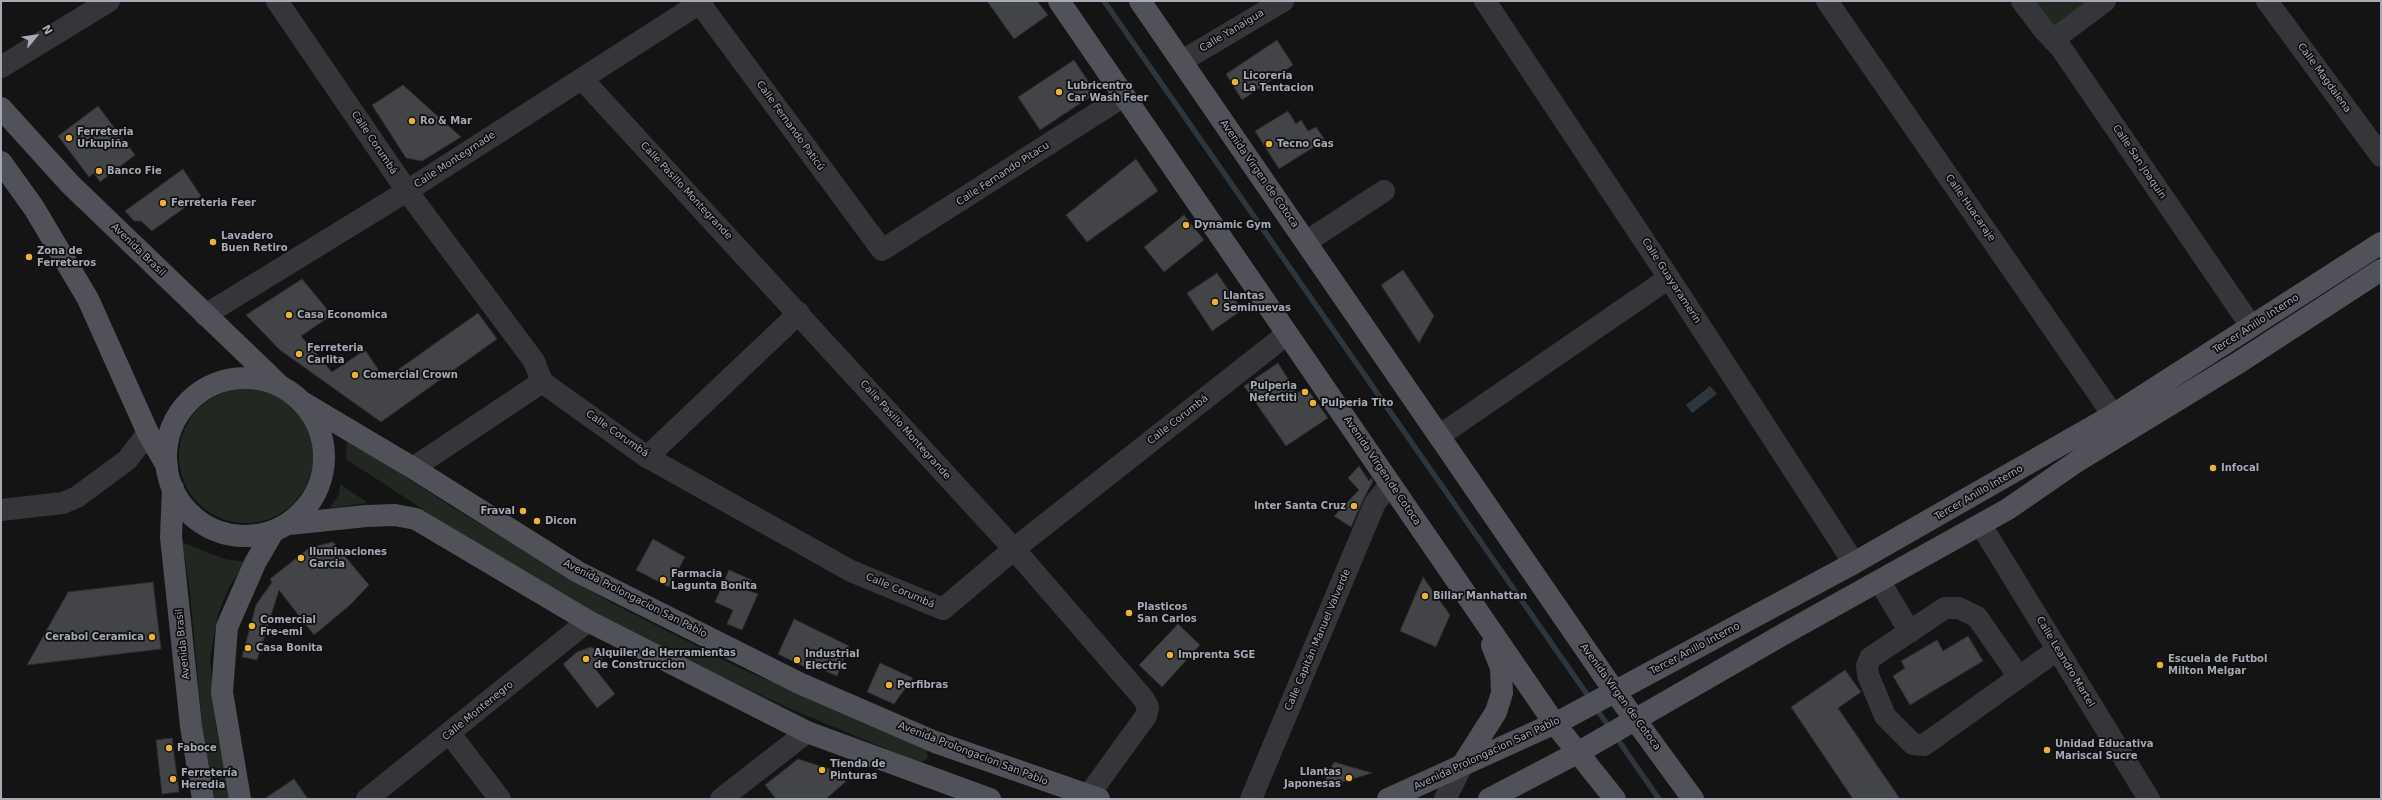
<!DOCTYPE html>
<html>
<head>
<meta charset="utf-8">
<style>
  body { margin:0 }
  #map { position:relative; width:2382px; height:800px; overflow:hidden; background:#141415; font-family:"DejaVu Sans",sans-serif }
  canvas { display:block }
  .frame { position:absolute; inset:0; border:2px solid #a6aab5; pointer-events:none }
  .north { position:absolute; left:16px; top:16px; width:40px; height:40px; -webkit-text-stroke:3px #0f0f10; paint-order:stroke; rotate:61deg; font-size:11px; font-weight:700; line-height:16px; text-align:center; color:#a6aab5 }
  .north::after { content:''; display:block; margin:auto; width:14px; height:18px; background:#a6aab5; clip-path:polygon(50% 0,100% 100%,50% 72%,0 100%) }
</style>
</head>
<body>
<div id="map">
<canvas width="2382" height="800"></canvas>
<div class="frame"></div>
<div class="north">N</div>
</div>
<script>
const ctx = document.querySelector('canvas').getContext('2d');
ctx.lineJoin = 'round';
function fillPath(path, color) { ctx.fillStyle = color; ctx.fill(path, 'evenodd'); }
const toPath = rows => new Path2D(rows.map(r => 'M' + r).join(''));
function stroke(path, color, width, dash) { ctx.strokeStyle = color; ctx.lineWidth = width; ctx.lineCap = dash ? 'butt' : 'round'; ctx.setLineDash(dash || []); ctx.stroke(path); }
function label(font, color, halo, rows, align = 'center') {
  ctx.font = font + ' "DejaVu Sans",sans-serif'; ctx.lineWidth = 3.5; ctx.setLineDash([]); ctx.textBaseline = 'middle'; ctx.strokeStyle = halo; ctx.fillStyle = color; for (const [text, x, y, turn = 0] of rows) {
    ctx.save(); ctx.translate(x, y); ctx.rotate((+turn || 0) * Math.PI / 180); ctx.textAlign = isNaN(turn) ? turn : align; if (halo) ctx.strokeText(text, 0, 0); ctx.fillText(text, 0, 0); ctx.restore();
  }
}
fillPath(toPath([
  [2028,1,2093,1,2056,30],
  '179 456a67 67 0 1 1 134 0a67 67 0 1 1-134 0Z',
  [347,439,455,509,608,601,744,670,926,747,928,758,924,761,918,762,793,710,699,666,580,605,433,516,346,459],
  [340,484,368,503,330,508,339,494],
  [182,542,224,559,246,562,228,589,218,614,210,658,216,728,230,799,215,799,205,758,190,592]
]), '#202821');
fillPath(toPath([
  [1710,386,1717,394,1692,413,1686,405]
]), '#2d363d');
stroke(toPath([
  [1104,1,1591,700],
  [1595,707,1610,728],
  [1616,737,1659,799]
]), '#2d363d', 5.5);
const building = toPath([
  [987,1,1037,1,1048,15,1014,39,987,1],
  [1277,40,1293,65,1242,100,1226,74,1277,40],
  [1074,60,1092,87,1090,97,1040,130,1018,97,1074,60],
  [403,85,461,137,422,161,406,158,372,105,403,85],
  [98,106,135,155,100,182,94,173,89,177,58,136,98,106],
  [1288,111,1296,124,1301,120,1308,131,1316,127,1325,140,1279,169,1255,131,1288,111],
  [1136,159,1158,191,1087,242,1066,215,1136,159],
  [183,169,201,196,152,231,141,221,134,221,125,211,183,169],
  [1184,215,1204,240,1164,272,1144,247,1184,215],
  [1403,270,1434,316,1419,343,1381,285,1403,270],
  [1217,273,1242,310,1212,331,1187,293,1217,273],
  [302,279,332,315,301,336,332,372,365,350,385,379,478,313,497,339,381,422,280,350,246,315,302,279],
  [1278,363,1297,393,1306,387,1328,418,1286,446,1244,386,1278,363],
  [1359,466,1369,481,1371,478,1373,481,1364,498,1351,527,1334,516,1359,490,1348,478,1359,466],
  [653,539,685,557,669,587,636,570,653,539],
  [333,542,369,585,349,606,314,635,279,590,257,660,242,657,256,605,272,582,270,579,309,548,333,542],
  [729,570,752,580,747,590,758,594,742,630,727,624,733,610,715,602,729,570],
  [1423,577,1450,615,1436,647,1400,631,1423,577],
  [153,582,161,649,27,665,68,592,153,582],
  [794,619,849,646,837,676,809,664,807,668,778,654,794,619],
  [1178,624,1200,645,1162,687,1139,665,1178,624],
  [1968,636,1983,661,1910,705,1893,676,1905,668,1901,661,1937,640,1943,651,1968,636],
  [591,647,605,655,596,670,615,694,597,708,563,664,577,652,591,647],
  [880,663,913,678,894,704,867,692,880,663],
  [1845,670,1861,692,1838,708,1900,799,1853,799,1791,707,1845,670],
  [172,738,179,792,162,794,156,740,172,738],
  [798,759,852,776,826,799,776,799,765,785,798,759],
  [1334,762,1372,773,1339,783,1322,785,1334,762],
  [294,779,308,799,264,799,294,779]
]);
fillPath(building, '#434448');
stroke(building, '#2e2e31', 1);
stroke(toPath([
  [277,1,407,191,534,361,542,382,647,457,851,571,943,609,1014,549,1287,334],
  [698,1,882,250,1124,96],
  [1485,1,1669,278,1854,563],
  [1827,1,2113,415],
  [2022,1,2044,30,2061,48,2251,326],
  [2267,1,2381,156],
  [2053,40,2105,1],
  [1182,61,1283,1],
  [1,67,109,1],
  [582,79,1014,549,1143,698,1148,707,1146,716,1088,796],
  [1306,242,1384,191],
  [205,315,407,191,703,1],
  [1439,436,1669,278],
  [647,457,799,313],
  [413,468,542,382],
  [1,510,63,503,77,497,127,460,148,433],
  [1981,525,2149,799],
  [1880,582,1910,632],
  [2019,677,1977,617,1959,608,1945,608,1870,658,1867,666,1868,675,1885,716,1913,744,1924,745,2057,650],
  [450,734,500,799],
  [367,799,588,621],
  [721,799,807,732],
  [1251,799,1375,503,1383,493,1391,486],
  [1445,799,1463,764]
]), '#35353a', 22);
stroke(toPath([
  [1059,1,1555,724,1615,799],
  [1140,1,1615,692,1693,799],
  [1,108,70,184,278,384],
  [1,162,34,208,88,299,148,433,167,466],
  '166 457a79 79 0 1 1 158 0a79 79 0 1 1-158 0Z',
  [302,402,413,468,578,572,799,683,935,742,1099,799],
  [173,488,171,537,191,726,203,799],
  [289,524,366,516,395,515,416,519,588,621,807,732,990,799],
  [1463,764,1496,712,1502,693,1501,668,1492,645],
  [240,799,222,692,227,627,255,563,273,532],
  [1388,799,1564,719,1854,563,2113,415,2381,243],
  [1489,799,1579,752,1789,631,2008,509,2079,460,2238,363,2381,270]
]), '#515259', 22);
for (const [x, y, r, color] of [
  [1235,82,4,"#eab236"],
  [1059,92,4,"#eab236"],
  [412,121,4,"#eab236"],
  [69,138,4,"#eab236"],
  [1269,144,4,"#eab236"],
  [99,171,4,"#eab236"],
  [163,203,4,"#eab236"],
  [1186,225,4,"#eab236"],
  [213,242,4,"#eab236"],
  [29,257,4,"#eab236"],
  [1215,302,4,"#eab236"],
  [289,315,4,"#eab236"],
  [299,354,4,"#eab236"],
  [355,375,4,"#eab236"],
  [1305,392,4,"#eab236"],
  [1313,403,4,"#eab236"],
  [2213,468,4,"#eab236"],
  [1354,506,4,"#eab236"],
  [523,511,4,"#eab236"],
  [537,521,4,"#eab236"],
  [301,558,4,"#eab236"],
  [663,580,4,"#eab236"],
  [1425,596,4,"#eab236"],
  [1129,613,4,"#eab236"],
  [252,626,4,"#eab236"],
  [152,637,4,"#eab236"],
  [248,648,4,"#eab236"],
  [1170,655,4,"#eab236"],
  [586,659,4,"#eab236"],
  [797,660,4,"#eab236"],
  [2160,665,4,"#eab236"],
  [889,685,4,"#eab236"],
  [169,748,4,"#eab236"],
  [2047,750,4,"#eab236"],
  [822,770,4,"#eab236"],
  [1349,778,4,"#eab236"],
  [173,779,4,"#eab236"]
]) { const dot = new Path2D(); dot.arc(x, y, r, 0, 2 * Math.PI); ctx.fillStyle = color; ctx.fill(dot); stroke(dot, '#0f0f10', 1.5); }
label('10px', '#a6aab5', '#0f0f10', [
  ["Calle Yanaigua",1232,31,-31],
  ["Calle Magdalena",2324,78,54],
  ["Calle Fernando Paticú",790,126,54],
  ["Calle Corumbá",374,143,56],
  ["Calle Montegrnade",455,160,-33],
  ["Calle San Joaquín",2139,162,56],
  ["Calle Fernando Pitacu",1003,174,-33],
  ["Avenida Virgen de Cotoca",1259,174,55],
  ["Calle Pasillo Montegrande",686,191,47],
  ["Calle Huacaraje",1970,208,55],
  ["Avenida Brasil",138,250,44],
  ["Calle Guayaramerín",1671,281,57],
  ["Tercer Anillo Interno",2256,324,-33],
  ["Calle Corumbá",1178,420,-38],
  ["Calle Pasillo Montegrande",905,430,48],
  ["Calle Corumbá",617,434,35],
  ["Avenida Virgen de Cotoca",1382,471,56],
  ["Tercer Anillo Interno",1979,493,-30],
  ["Calle Corumbá",900,591,23],
  ["Avenida Prolongacion San Pablo",635,599,27],
  ["Calle Capitán Manuel Valverde",1318,640,-67],
  ["Avenida Brasil",183,644,-96],
  ["Tercer Anillo Interno",1695,649,-28],
  ["Calle Leandro Martel",2065,662,59],
  ["Avenida Virgen de Cotoca",1620,697,54],
  ["Calle Montenegro",478,711,-39],
  ["Avenida Prolongacion San Pablo",973,754,21],
  ["Avenida Prolongacion San Pablo",1487,754,-25]
]);
label('bold 10px', '#a6aab5', '#0f0f10', [
  ["Licoreria",1243,76],
  ["La Tentacion",1243,88],
  ["Lubricentro",1067,86],
  ["Car Wash Feer",1067,98],
  ["Ro & Mar",420,121],
  ["Ferreteria",77,132],
  ["Urkupiña",77,144],
  ["Tecno Gas",1277,144],
  ["Banco Fie",107,171],
  ["Ferreteria Feer",171,203],
  ["Dynamic Gym",1194,225],
  ["Lavadero",221,236],
  ["Buen Retiro",221,248],
  ["Zona de",37,251],
  ["Ferreteros",37,263],
  ["Llantas",1223,296],
  ["Seminuevas",1223,308],
  ["Casa Economica",297,315],
  ["Ferreteria",307,348],
  ["Carlita",307,360],
  ["Comercial Crown",363,375],
  ["Pulperia",1297,386,"right"],
  ["Nefertiti",1297,398,"right"],
  ["Pulperia Tito",1321,403],
  ["Infocal",2221,468],
  ["Inter Santa Cruz",1346,506,"right"],
  ["Fraval",515,511,"right"],
  ["Dicon",545,521],
  ["Iluminaciones",309,552],
  ["Garcia",309,564],
  ["Farmacia",671,574],
  ["Lagunta Bonita",671,586],
  ["Billar Manhattan",1433,596],
  ["Plasticos",1137,607],
  ["San Carlos",1137,619],
  ["Comercial",260,620],
  ["Fre-emi",260,632],
  ["Cerabol Ceramica",144,637,"right"],
  ["Casa Bonita",256,648],
  ["Alquiler de Herramientas",594,653],
  ["de Construccion",594,665],
  ["Industrial",805,654],
  ["Electric",805,666],
  ["Imprenta SGE",1178,655],
  ["Escuela de Futbol",2168,659],
  ["Milton Melgar",2168,671],
  ["Perfibras",897,685],
  ["Unidad Educativa",2055,744],
  ["Mariscal Sucre",2055,756],
  ["Faboce",177,748],
  ["Tienda de",830,764],
  ["Pinturas",830,776],
  ["Llantas",1341,772,"right"],
  ["Japonesas",1341,784,"right"],
  ["Ferretería",181,773],
  ["Heredia",181,785]
], 'left');
</script>
</body>
</html>
